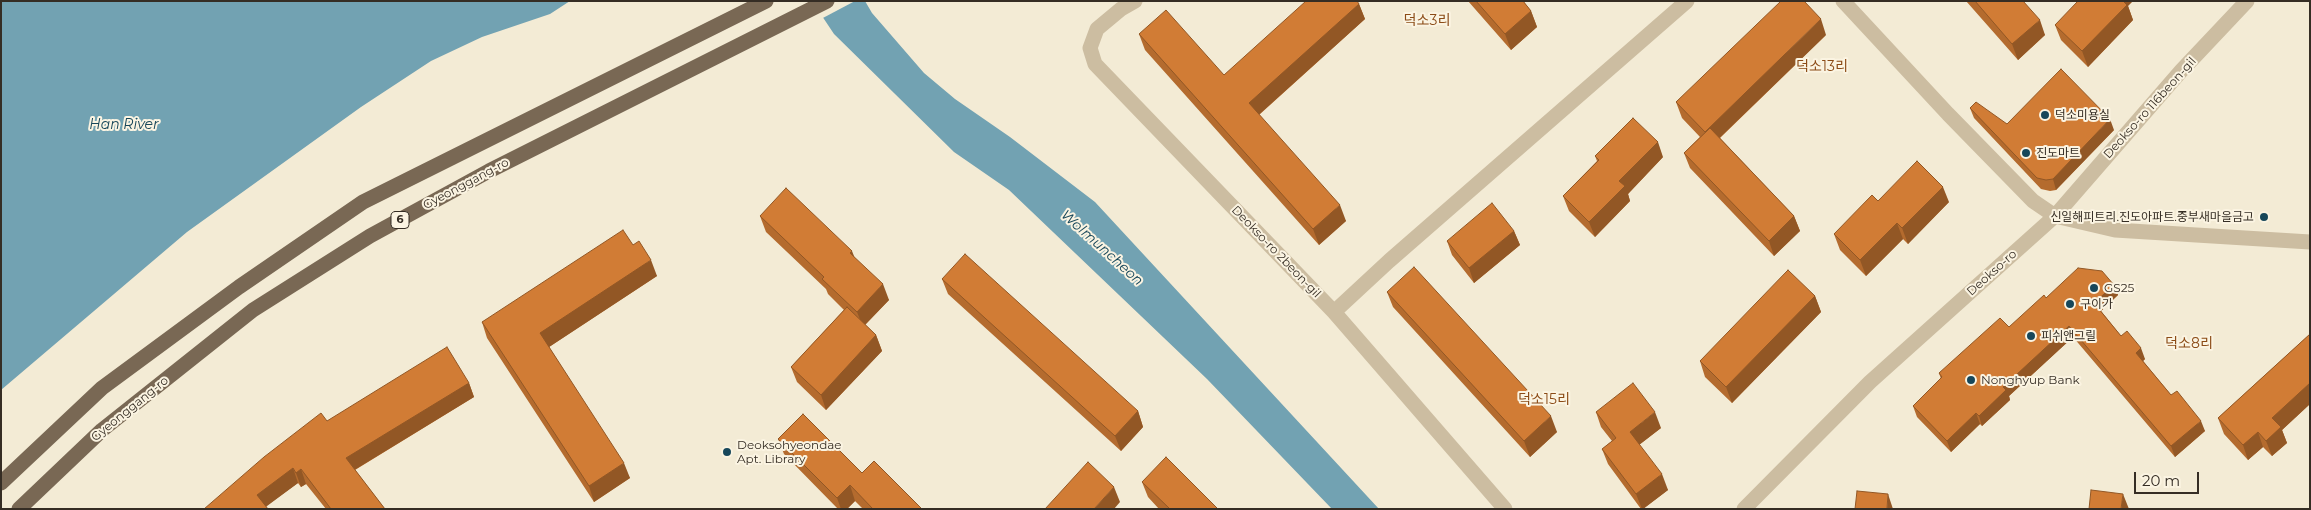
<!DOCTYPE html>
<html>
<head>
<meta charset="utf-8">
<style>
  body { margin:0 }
  #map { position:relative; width:2311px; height:510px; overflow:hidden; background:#f3ebd5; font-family:Montserrat,sans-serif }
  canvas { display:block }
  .frame { position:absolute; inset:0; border:2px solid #352d24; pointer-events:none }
  .scale { position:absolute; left:2134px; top:472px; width:65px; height:22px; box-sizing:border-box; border:2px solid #352d24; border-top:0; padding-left:6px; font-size:15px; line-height:18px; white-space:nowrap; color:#352d24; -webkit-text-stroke:4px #fbf4e2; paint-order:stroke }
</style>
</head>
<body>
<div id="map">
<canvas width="2311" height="510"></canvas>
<div class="frame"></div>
<div class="scale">20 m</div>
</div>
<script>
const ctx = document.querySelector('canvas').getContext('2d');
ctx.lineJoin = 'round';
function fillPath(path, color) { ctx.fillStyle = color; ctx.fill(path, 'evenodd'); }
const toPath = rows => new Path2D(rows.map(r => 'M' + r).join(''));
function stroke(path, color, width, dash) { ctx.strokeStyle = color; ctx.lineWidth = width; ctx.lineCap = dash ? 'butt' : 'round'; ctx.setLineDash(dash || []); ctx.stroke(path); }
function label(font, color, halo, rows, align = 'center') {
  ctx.font = font + ' Montserrat,"Noto Sans KR",sans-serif'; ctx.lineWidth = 4; ctx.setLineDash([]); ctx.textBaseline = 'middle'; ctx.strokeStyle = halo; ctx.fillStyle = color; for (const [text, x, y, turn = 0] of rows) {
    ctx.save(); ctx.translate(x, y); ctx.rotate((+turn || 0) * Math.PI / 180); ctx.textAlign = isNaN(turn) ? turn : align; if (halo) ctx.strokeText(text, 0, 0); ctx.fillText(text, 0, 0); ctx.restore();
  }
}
fillPath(toPath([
  [1,1,570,1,550,14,482,37,431,61,361,107,187,232,1,390],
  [812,1,865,1,872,13,924,73,955,99,1010,137,1095,202,1379,509,1332,509,1207,379,1009,190,954,152,834,34]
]), '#72a2b2');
fillPath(toPath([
  [810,1,855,1,821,19]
]), '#f3ebd5');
stroke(toPath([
  [1135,1,1121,9,1097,29,1090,48,1095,64,1334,312,1505,509],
  [1843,1,1948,114,2033,201,2055,216,2181,71,2247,1],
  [1334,312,1389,261,1687,1],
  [1744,509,1870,382,2055,216,2115,230,2310,242]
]), '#ccbda1', 15);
stroke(toPath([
  [1,483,102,388,239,287,363,202,766,1],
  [19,509,102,430,253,310,370,236,489,171,827,1]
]), '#796854', 15);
fillPath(toPath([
  [1468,1,1523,1,1531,11,1537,27,1511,50],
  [1966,1,2023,1,2045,35,2018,60],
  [1359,4,1365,19,1259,115,1346,221,1319,245,1145,50,1139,34,1224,75],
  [2128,6,2133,20,2088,67,2061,40,2055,25],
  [1826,35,1720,138,1794,216,1800,231,1774,256,1690,168,1684,153,1700,137,1682,118,1676,102],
  [1970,108,2007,124,2114,130,2056,190,2050,191,2041,189,1974,118],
  [1595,156,1663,157,1628,194,1630,201,1595,237,1569,211,1563,196,1597,161],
  [1878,201,1949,202,1908,244,1903,239,1866,276,1840,250,1834,234],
  [760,216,855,258,889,300,865,325,876,335,882,351,826,410,797,382,791,367,844,310,828,294,826,289,766,232],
  [1514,231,1520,245,1474,283,1452,255,1447,241],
  [633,245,657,276,549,347,630,478,594,502,487,338,482,322],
  [942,279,1138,411,1143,427,1121,451,948,294],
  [2114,285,2118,295,2101,311,2121,336,2145,359,2143,361,2171,395,2205,431,2175,457,2073,337,2009,396,2010,400,1982,426,1980,424,1951,452,1917,417,1913,406,1941,379,1939,373,2009,327,2046,298],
  [1387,292,1557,432,1530,457,1393,307],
  [1815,296,1821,312,1732,403,1705,377,1700,361],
  [2310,334,2310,404,2282,430,2287,443,2272,456,2263,447,2248,460,2224,434,2218,418],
  [469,383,474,397,355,470,385,509,326,509,306,484,301,487,298,483,266,506,204,509,327,421],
  [1596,412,1661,428,1639,445,1668,490,1643,509,1641,509,1608,464,1602,449,1612,441,1601,427],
  [778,439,862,473,922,509,863,509,855,501,847,509,838,509,784,454],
  [1142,482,1218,509,1159,509,1148,497]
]), '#b46b2e');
fillPath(toPath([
  [2120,1,2133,1,2128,6,2133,20,2088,67,2082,51],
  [1359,4,1365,19,1254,119,1249,103],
  [1531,11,1537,27,1511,50,1505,34],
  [1821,19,1826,35,1710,147,1705,132],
  [2040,20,2045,35,2018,60,2012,44],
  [2110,119,2114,130,2056,190,2053,179],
  [1658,142,1663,157,1628,194,1630,201,1595,237,1589,222,1619,181],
  [1943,187,1949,202,1908,244,1902,228],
  [1340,205,1346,221,1319,245,1313,229],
  [1794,216,1800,231,1774,256,1769,241],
  [1897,223,1903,239,1866,276,1860,260],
  [1514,231,1520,245,1474,283,1469,268],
  [852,251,858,266,850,253],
  [651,260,657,276,546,349,540,333],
  [883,284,889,300,863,327,857,312],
  [2114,285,2118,295,2098,314,2094,303],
  [1815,296,1821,312,1732,403,1726,387],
  [2069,326,2073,337,2009,396,2010,400,1982,426,1979,416,2003,387],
  [876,335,882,351,826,410,821,395],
  [2141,348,2145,359,2140,364,2136,353],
  [469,383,474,397,351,472,346,458],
  [2310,383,2310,404,2282,430,2287,443,2272,456,2266,441,2272,418],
  [1138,411,1143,427,1121,451,1115,436],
  [1655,412,1661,428,1635,448,1630,432],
  [1976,413,1980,424,1951,452,1947,441],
  [1551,416,1557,432,1530,457,1524,441],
  [2201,421,2205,431,2175,457,2171,446],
  [2258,432,2263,447,2248,460,2243,445],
  [624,463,630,478,594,502,589,486],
  [293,468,298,483,263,509,257,495],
  [301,469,306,484,301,487,296,473],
  [1662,474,1668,490,1643,509,1642,509,1636,494],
  [850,485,855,501,847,509,841,509,837,498],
  [1114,487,1120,502,1114,509,1094,509],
  [1888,494,1893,509,1887,509],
  [2123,494,2129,509,2121,509]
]), '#925725');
const building = toPath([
  [1306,1,1357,1,1359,4,1249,103,1340,205,1313,229,1139,34,1166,10,1224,75,1306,1],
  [1476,1,1523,1,1531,11,1505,34,1476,1],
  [1781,1,1804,1,1821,19,1705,132,1676,102,1781,1],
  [1975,1,2023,1,2040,20,2012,44,1975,1],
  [2078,1,2123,1,2127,5,2082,51,2055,25,2078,1],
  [2061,69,2110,119,2053,179,2046,180,2037,178,1970,108,1976,102,2007,124,2061,69],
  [1633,118,1658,142,1619,181,1625,186,1589,222,1563,196,1599,160,1595,156,1633,118],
  [1710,128,1794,216,1769,241,1684,153,1710,128],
  [1917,161,1943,187,1902,228,1897,223,1860,260,1834,234,1872,195,1878,201,1917,161],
  [786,188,852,251,850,253,883,284,857,312,822,279,824,277,760,216,786,188],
  [1492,203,1514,231,1469,268,1447,241,1492,203],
  [623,230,633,245,639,241,651,260,540,333,624,463,589,486,482,322,623,230],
  [965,254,1138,411,1115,436,942,279,965,254],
  [1414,267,1551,416,1524,441,1387,292,1414,267],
  [2078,268,2102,271,2114,285,2094,303,2121,336,2127,331,2141,348,2136,353,2171,395,2177,391,2201,421,2171,446,2069,326,2003,387,2006,390,1979,416,1976,413,1947,441,1913,406,1942,377,1939,373,2000,318,2009,327,2044,295,2046,298,2078,268],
  [1788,270,1815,296,1726,387,1700,361,1788,270],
  [847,307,876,335,821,395,791,367,847,307],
  [2310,334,2310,383,2272,418,2281,427,2266,441,2258,432,2243,445,2218,418,2310,334],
  [447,347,469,383,346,458,385,509,331,509,301,469,296,473,293,468,257,495,268,509,204,509,264,457,321,413,327,421,447,347],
  [1633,383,1655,412,1630,432,1662,474,1636,494,1602,449,1616,438,1596,412,1633,383],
  [803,414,862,473,874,461,922,509,873,509,850,485,837,498,778,439,803,414],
  [1166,457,1218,509,1170,509,1142,482,1166,457],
  [1088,462,1114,487,1094,509,1045,509,1088,462],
  [2091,490,2123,494,2121,509,2089,509,2091,490],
  [1857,491,1888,494,1887,509,1855,509,1857,491]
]);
fillPath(building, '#d17c35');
stroke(building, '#925725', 1);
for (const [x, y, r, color] of [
  [2045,115,5,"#17475a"],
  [2026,153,5,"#17475a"],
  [2264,217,5,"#17475a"],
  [2094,288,5,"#17475a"],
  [2070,304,5,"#17475a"],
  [2031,336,5,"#17475a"],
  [1971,380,5,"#17475a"],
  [727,452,5,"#17475a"]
]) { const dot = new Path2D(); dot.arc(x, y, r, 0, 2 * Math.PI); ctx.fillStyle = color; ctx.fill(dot); stroke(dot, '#fbf4e2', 2); }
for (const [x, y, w] of [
  [400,220,18]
]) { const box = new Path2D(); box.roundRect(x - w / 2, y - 8.5, w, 17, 4); ctx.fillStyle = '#fbf4e2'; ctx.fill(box); stroke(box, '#352d24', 1); }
label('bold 11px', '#352d24', null, [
  ["6",400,220]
]);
label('12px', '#352d24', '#fbf4e2', [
  ["Deokso-ro 116beon-gil",2150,108,-48],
  ["Gyeonggang-ro",466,184,-28],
  ["Deokso-ro 2beon-gil",1276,252,46],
  ["Deokso-ro",1992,273,-42],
  ["Gyeonggang-ro",130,409,-39]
]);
label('12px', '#352d24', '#fbf4e2', [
  ["덕소미용실",2055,115],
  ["진도마트",2036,153],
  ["신일해피트리.진도아파트.중부새마을금고",2254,217,"right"],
  ["GS25",2104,288],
  ["구이가",2080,304],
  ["피쉬앤그릴",2041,336],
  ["Nonghyup Bank",1981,380],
  ["Deoksohyeondae",737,445],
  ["Apt. Library",737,459]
], 'left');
label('14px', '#8b4b16', '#fbf4e2', [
  ["덕소3리",1427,21],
  ["덕소13리",1822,67],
  ["덕소8리",2189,344],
  ["덕소15리",1544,400]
]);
label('italic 14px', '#17475a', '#fbf4e2', [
  ["Han River",124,125],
  ["Wolmuncheon",1102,248,42]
]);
</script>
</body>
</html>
